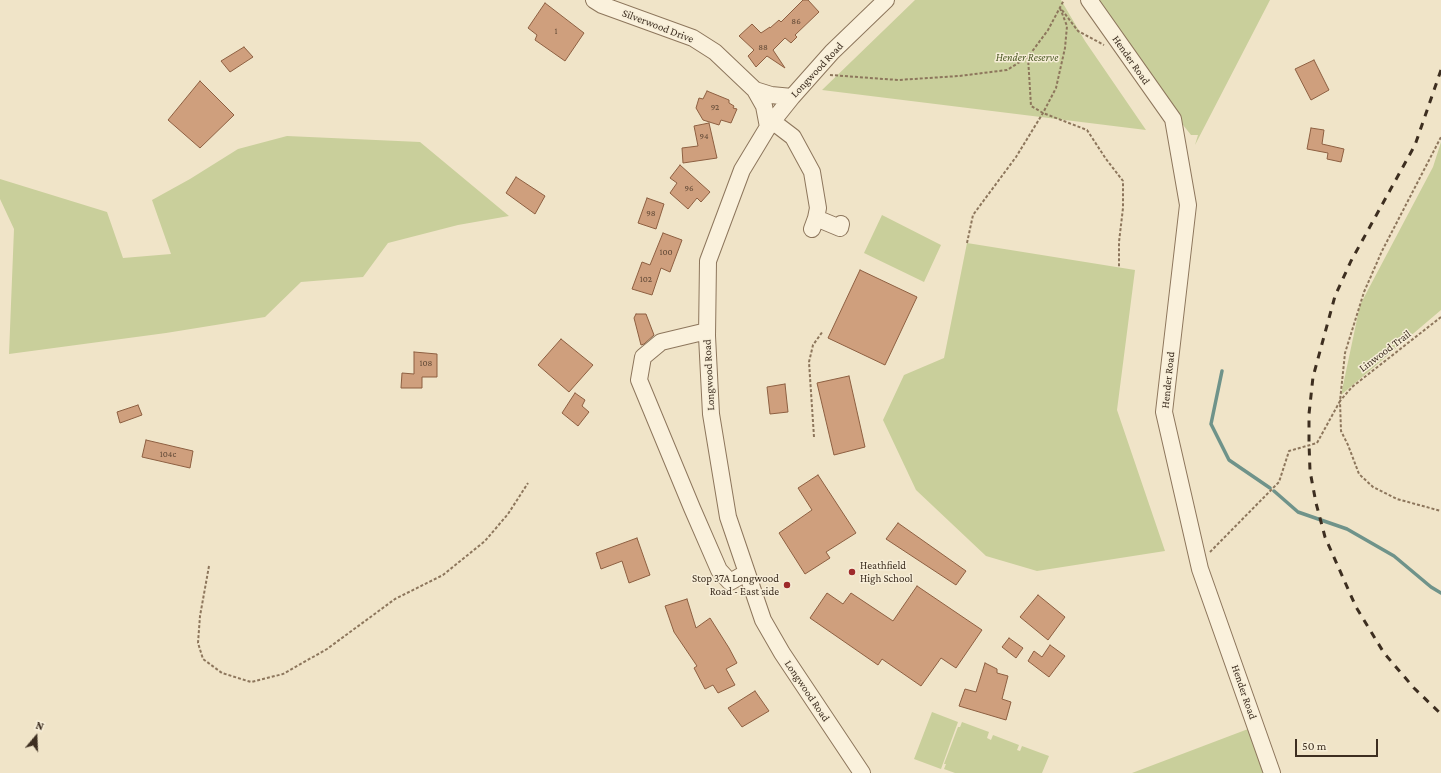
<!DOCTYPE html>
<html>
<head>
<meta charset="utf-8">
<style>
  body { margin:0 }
  #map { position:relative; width:1441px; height:773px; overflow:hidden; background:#f0e4c8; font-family:"Crimson Pro",serif }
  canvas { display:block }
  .north { position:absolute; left:16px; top:717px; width:40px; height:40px; -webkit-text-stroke:3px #f7eed8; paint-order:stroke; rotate:19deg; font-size:11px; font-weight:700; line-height:16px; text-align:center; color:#3d2e20 }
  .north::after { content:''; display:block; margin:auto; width:14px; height:18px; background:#3d2e20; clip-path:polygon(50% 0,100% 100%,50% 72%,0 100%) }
  .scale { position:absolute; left:1295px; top:739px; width:83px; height:18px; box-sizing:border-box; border:2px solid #3d2e20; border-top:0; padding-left:5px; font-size:12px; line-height:14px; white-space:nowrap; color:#3d2e20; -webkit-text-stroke:3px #f7eed8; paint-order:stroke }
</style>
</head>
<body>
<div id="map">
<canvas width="1441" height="773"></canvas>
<div class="north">N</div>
<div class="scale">50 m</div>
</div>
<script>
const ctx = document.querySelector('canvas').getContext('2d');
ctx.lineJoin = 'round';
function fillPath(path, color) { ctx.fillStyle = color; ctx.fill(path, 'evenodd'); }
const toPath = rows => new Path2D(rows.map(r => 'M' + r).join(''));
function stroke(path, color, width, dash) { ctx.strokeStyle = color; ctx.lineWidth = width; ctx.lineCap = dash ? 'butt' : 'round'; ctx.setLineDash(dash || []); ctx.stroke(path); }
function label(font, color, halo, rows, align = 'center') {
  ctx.font = font + ' "Crimson Pro",serif'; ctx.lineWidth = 3; ctx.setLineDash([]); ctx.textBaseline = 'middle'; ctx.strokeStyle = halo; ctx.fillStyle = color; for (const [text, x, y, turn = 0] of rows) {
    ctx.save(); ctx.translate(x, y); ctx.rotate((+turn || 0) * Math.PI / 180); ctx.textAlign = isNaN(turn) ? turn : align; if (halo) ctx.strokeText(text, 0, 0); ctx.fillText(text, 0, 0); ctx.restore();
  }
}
fillPath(toPath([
  [915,0,1061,0,1085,41,1146,130,822,90],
  [1090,0,1270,0,1195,145,1198,135,1191,135,1106,28],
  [287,136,420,142,509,216,458,225,388,243,363,277,301,282,265,317,166,333,9,354,14,229,0,199,0,179,107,212,123,258,171,254,152,200,190,179,238,149],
  [1441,142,1441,310,1341,395,1360,305,1433,167],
  [882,215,941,245,924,282,864,253],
  [967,243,1135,270,1117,410,1165,551,1037,571,986,556,916,490,883,420,904,375,944,358],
  [932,712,958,722,941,769,914,759],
  [962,722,989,732,987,738,991,740,993,735,1019,745,1017,750,1020,751,1022,746,1049,756,1042,773,955,773,944,769,946,764,944,764,958,727,960,727],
  [1256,726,1272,773,1132,773]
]), '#c9cf9b');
stroke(toPath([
  [1222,371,1211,424,1229,460,1270,488],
  [1274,491,1298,512,1347,529,1394,556,1431,587,1441,593]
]), '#6f938a', 3.5);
const building = toPath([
  [803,0,808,0,819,12,795,35,797,37,791,43,785,38,773,50,785,68,767,56,756,67,748,56,754,50,739,36,752,24,761,33,770,27,770,28,779,20,781,22,803,0],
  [545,3,584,33,565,61,535,40,537,35,528,28,545,3],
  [244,47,253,57,230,72,221,61,244,47],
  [1314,60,1329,90,1311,100,1295,69,1314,60],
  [200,81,234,115,200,148,168,120,200,81],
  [707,91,729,100,729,103,734,106,733,108,737,109,731,123,721,120,719,125,703,120,696,108,699,98,703,99,707,91],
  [709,123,717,158,683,163,682,148,698,146,694,126,709,123],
  [1311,128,1324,130,1322,144,1344,149,1341,162,1327,159,1328,153,1307,149,1311,128],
  [680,165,710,192,701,202,697,198,688,209,670,193,677,183,670,178,680,165],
  [516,177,545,196,535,214,506,193,516,177],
  [647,198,664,204,656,229,638,223,647,198],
  [663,233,682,240,670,272,661,268,652,295,632,289,642,262,650,265,663,233],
  [860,270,917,297,885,365,828,338,860,270],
  [636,314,646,314,654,335,644,344,641,345,634,318,636,314],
  [561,339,593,365,569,392,538,365,561,339],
  [414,352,437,354,437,377,422,377,422,388,401,388,402,373,414,374,414,352],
  [849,376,865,447,834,455,817,383,849,376],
  [785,384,788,412,770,414,767,387,785,384],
  [575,393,585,400,582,406,589,412,578,426,562,413,575,393],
  [138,405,142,415,120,423,117,412,138,405],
  [146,440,193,451,190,468,142,457,146,440],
  [818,475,856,533,826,552,830,558,805,574,779,533,812,510,798,488,818,475],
  [898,523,966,571,956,585,886,539,898,523],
  [637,538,650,575,629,583,622,561,601,569,596,553,637,538],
  [917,586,982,630,956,668,941,658,921,686,882,659,878,665,810,618,827,593,843,604,851,593,893,621,917,586],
  [1038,595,1065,617,1048,640,1020,617,1038,595],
  [687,599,696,628,710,618,729,648,737,663,726,669,735,685,718,693,713,685,705,689,694,668,697,666,674,632,665,606,687,599],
  [1009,638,1023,648,1016,658,1002,647,1009,638],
  [1050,645,1065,656,1049,677,1028,661,1034,651,1042,657,1050,645],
  [985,663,997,669,997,673,1008,676,1002,699,1011,702,1006,720,959,706,965,689,976,692,985,663],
  [755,691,769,711,742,727,728,708,755,691]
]);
fillPath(building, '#cf9f7d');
stroke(building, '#8d5f41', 1);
const minor = toPath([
  [594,0,602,5,693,38,715,52,755,90,764,106,768,127],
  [1089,0,1173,119,1188,205,1164,412,1200,569,1272,773],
  [755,90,771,95,792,97],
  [772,121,793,137,812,172,818,208,816,218,812,229],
  [816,218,840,228,841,224],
  [707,331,661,342,643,357,639,380,692,508,719,570,730,582,746,573],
  [862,773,782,653,763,620,728,517,711,414,707,336,708,261,742,170,768,127,792,97,832,52,886,0]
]);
stroke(minor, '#8d765c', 18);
stroke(toPath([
  [1062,10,1078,31,1104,45],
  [1028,57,1031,106,1043,113,1087,130,1106,159,1123,181,1123,208,1119,242,1119,267],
  [830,75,898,80,959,76,1007,70,1028,57,1048,30,1064,0],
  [967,243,973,215,1016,157,1043,113,1056,88,1065,48,1067,26,1060,8],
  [1441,317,1352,387,1340,401,1341,431,1348,445,1359,474,1373,487,1397,499,1441,511],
  [814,437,809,362,813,345,823,331],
  [1210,552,1279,482,1289,451,1317,443,1340,401,1345,353,1364,292,1382,251,1441,137],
  [209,566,200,616,198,643,203,659,222,673,251,682,283,674,327,649,395,599,443,575,485,541,508,514,528,483]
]), '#8d765c', 2, [3, 2]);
stroke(minor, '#faf1dc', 16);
stroke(toPath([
  [1441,70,1415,145,1351,261,1335,296,1313,377,1309,414,1309,443,1310,471,1316,503,1325,537,1356,607,1384,653,1414,688,1441,714]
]), '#3d2e20', 3, [7, 7]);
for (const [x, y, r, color] of [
  [852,572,4,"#9e2a2b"],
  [787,585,4,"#9e2a2b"]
]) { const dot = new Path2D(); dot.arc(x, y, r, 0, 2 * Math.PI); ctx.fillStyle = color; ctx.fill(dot); stroke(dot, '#f7eed8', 1.5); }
label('9px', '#624a37', null, [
  ["86",796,21],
  ["1",556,31],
  ["88",763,47],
  ["92",715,107],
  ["94",704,136],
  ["96",689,188],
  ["98",651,213],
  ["100",666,252],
  ["102",646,279],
  ["108",426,363],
  ["104c",168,454]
]);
label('11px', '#3d2e20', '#f7eed8', [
  ["Silverwood Drive",658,26,21],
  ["Hender Road",1131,60,55],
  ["Longwood Road",817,70,-47],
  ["Linwood Trail",1385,351,-37],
  ["Longwood Road",709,375,-93],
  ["Hender Road",1168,380,-84],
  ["Longwood Road",807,691,56],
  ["Hender Road",1244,692,71]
]);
label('italic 11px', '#4d5a26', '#f7eed8', [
  ["Hender Reserve",1027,58]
]);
label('11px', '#3d2e20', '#f7eed8', [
  ["Heathfield",860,566],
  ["High School",860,579],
  ["Stop 37A Longwood",779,579,"right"],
  ["Road - East side",779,592,"right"]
], 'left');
</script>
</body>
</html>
